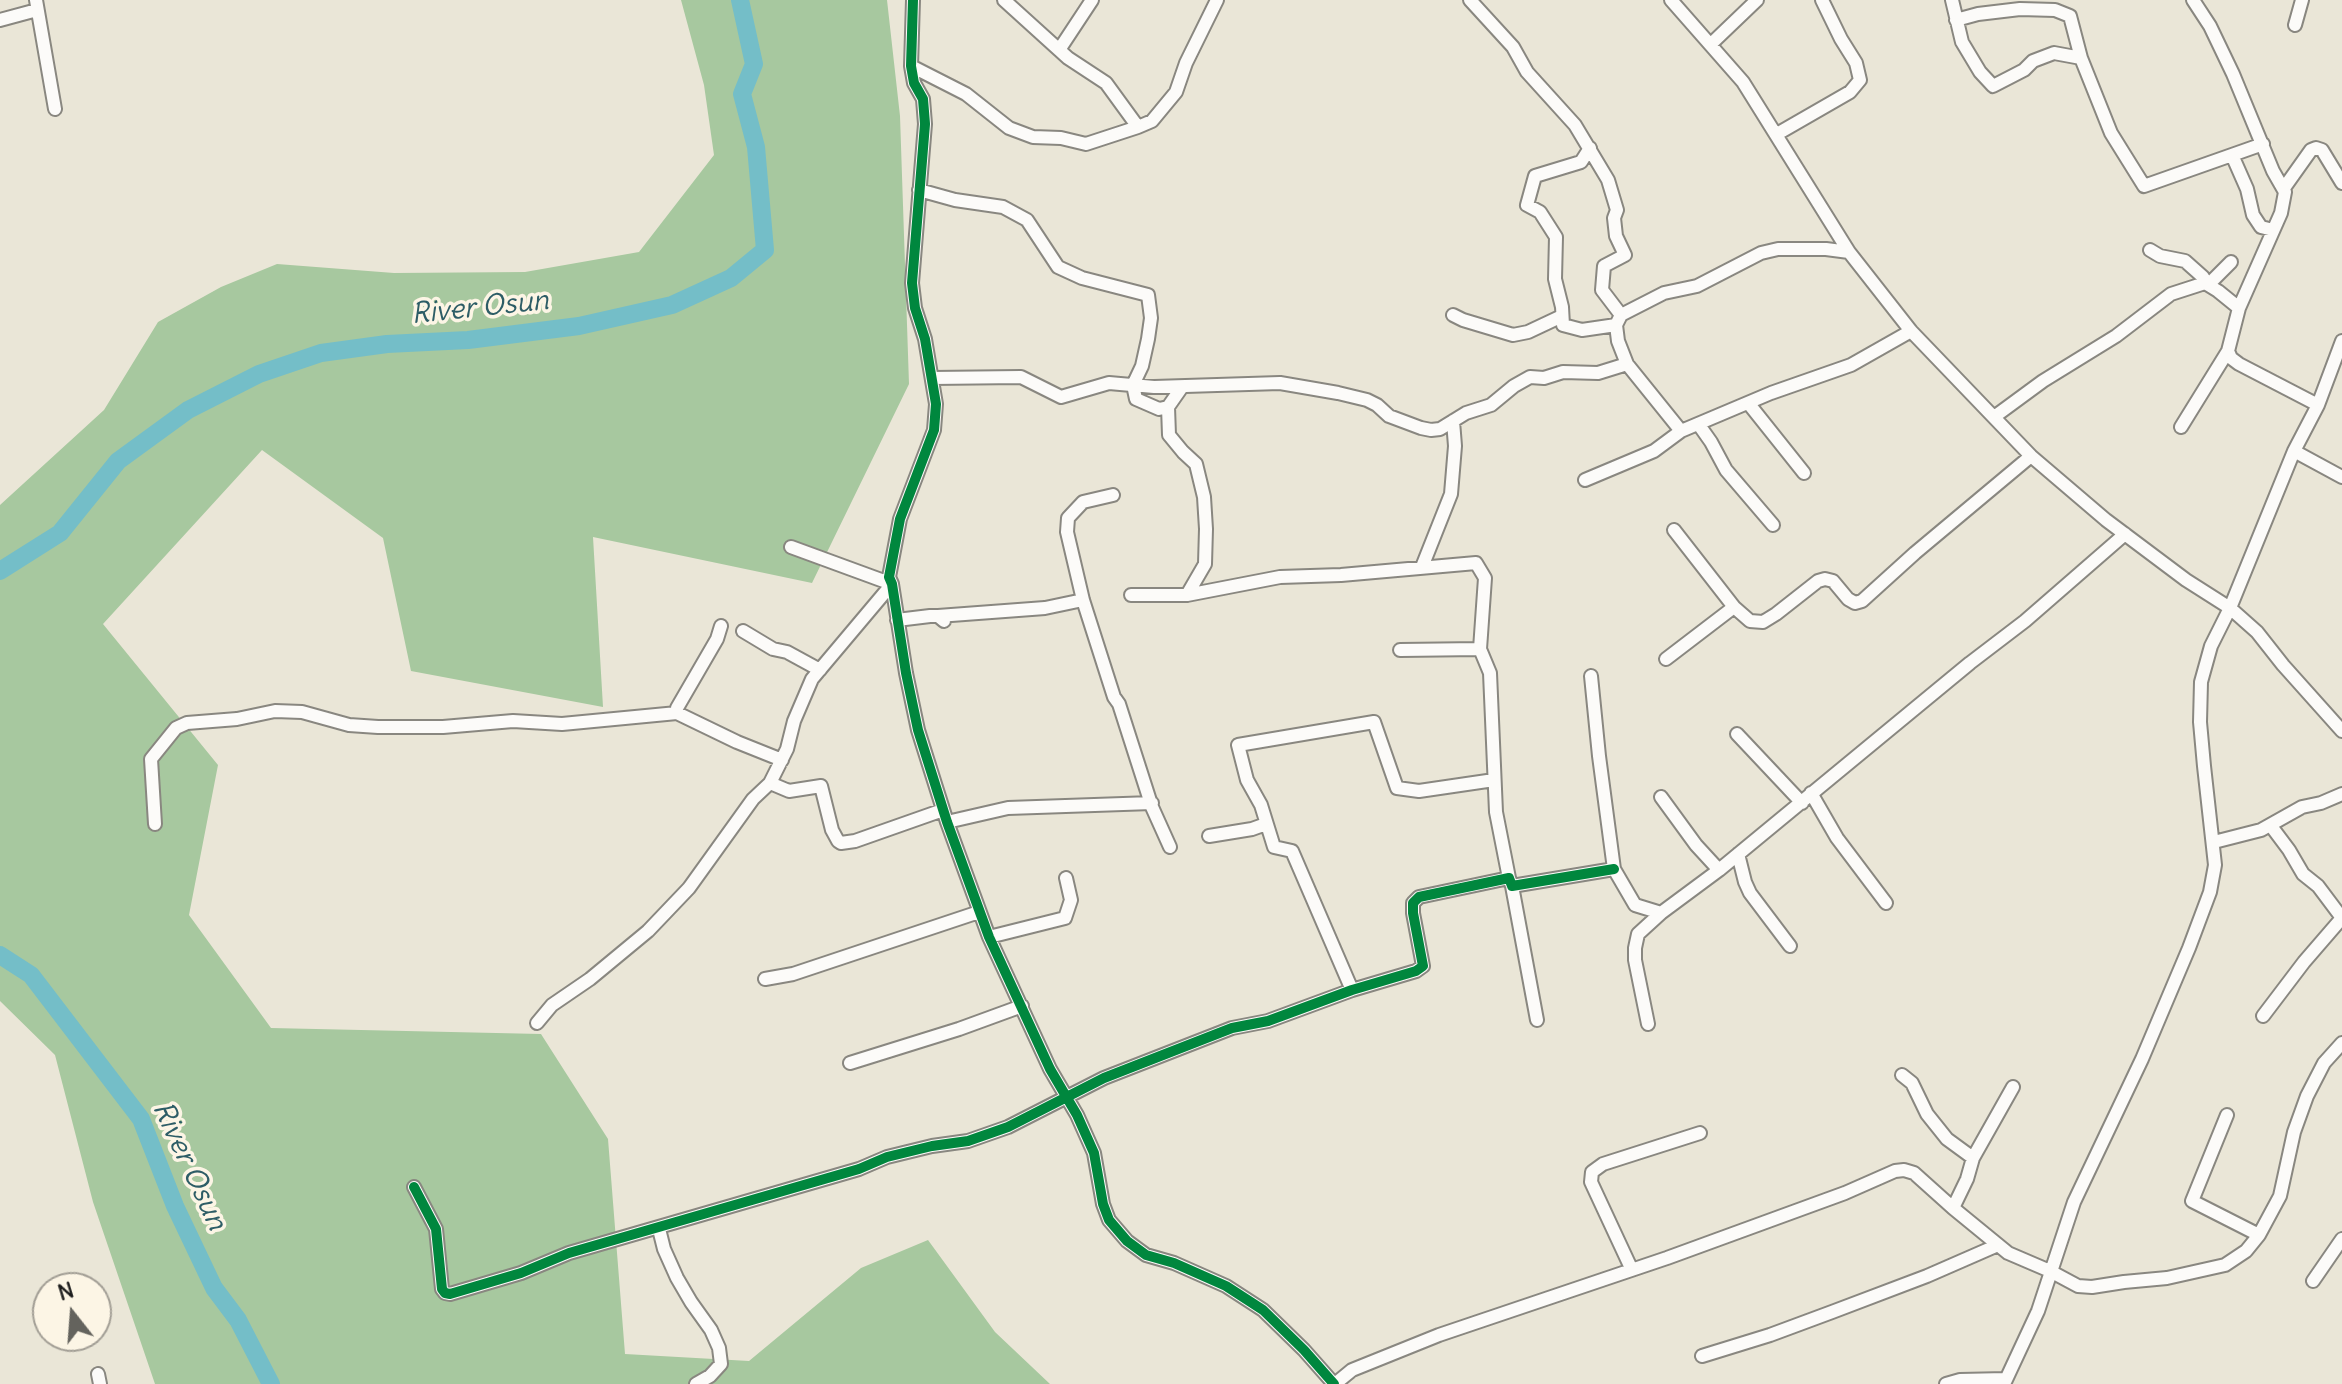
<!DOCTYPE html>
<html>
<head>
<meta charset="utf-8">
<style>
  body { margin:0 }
  #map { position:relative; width:2342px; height:1384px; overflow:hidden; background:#eae6d7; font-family:Delius,sans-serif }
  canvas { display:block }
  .north { position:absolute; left:32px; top:1272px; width:80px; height:80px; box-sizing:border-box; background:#fcf5e5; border:2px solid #a29e95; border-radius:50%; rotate:343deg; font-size:22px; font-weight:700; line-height:32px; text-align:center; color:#1c1c1c }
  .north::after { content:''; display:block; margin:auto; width:28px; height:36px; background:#64635d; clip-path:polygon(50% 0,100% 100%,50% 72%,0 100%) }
</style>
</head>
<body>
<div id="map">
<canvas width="2342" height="1384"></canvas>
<div class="north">N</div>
</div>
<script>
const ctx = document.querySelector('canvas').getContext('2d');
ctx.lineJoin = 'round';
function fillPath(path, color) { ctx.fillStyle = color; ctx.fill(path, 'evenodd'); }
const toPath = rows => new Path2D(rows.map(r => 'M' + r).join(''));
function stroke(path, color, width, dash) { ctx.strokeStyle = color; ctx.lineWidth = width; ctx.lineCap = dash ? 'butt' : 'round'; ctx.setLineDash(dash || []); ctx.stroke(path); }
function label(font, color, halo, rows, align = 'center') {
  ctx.font = font + ' Delius,sans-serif'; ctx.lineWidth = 7; ctx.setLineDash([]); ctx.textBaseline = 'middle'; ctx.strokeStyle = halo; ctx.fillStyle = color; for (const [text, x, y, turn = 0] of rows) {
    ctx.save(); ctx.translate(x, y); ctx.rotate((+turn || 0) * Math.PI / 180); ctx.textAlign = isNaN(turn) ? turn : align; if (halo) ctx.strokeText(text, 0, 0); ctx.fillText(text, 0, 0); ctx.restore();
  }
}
fillPath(toPath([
  [681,0,887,0,900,116,909,384,812,583,593,537,603,707,411,671,383,538,262,450,103,624,218,765,189,915,271,1028,541,1034,608,1139,625,1354,749,1361,861,1268,928,1240,995,1332,1050,1384,155,1384,93,1202,55,1055,0,1001,0,505,104,410,158,322,221,287,277,264,394,273,525,272,639,252,714,155,704,85]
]), '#a7c89f');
stroke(toPath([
  [0,571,60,533,118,461,188,410,259,374,321,353,387,344,468,340,579,326,672,305,731,278,765,250,756,147,742,94,754,64,740,0],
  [0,955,31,975,141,1119,175,1206,214,1288,238,1320,271,1384]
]), '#74bec8', 18);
const minor = toPath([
  [36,0,55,109],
  [913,0,911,66,914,83,923,99,925,124,912,283,915,308,925,339,936,404,934,430,900,519,889,577,892,584,906,673,918,730,947,822,989,937,1050,1069,1077,1115,1094,1153,1103,1204,1109,1220,1127,1241,1146,1255,1174,1263,1226,1286,1263,1310,1304,1350,1334,1384],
  [1004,0,1068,58,1106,83,1138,127,1152,121,1176,92,1186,63,1217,0],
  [1671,0,1743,82,1849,252,1911,331,2031,456,2106,520,2186,580,2230,608,2257,632,2283,665,2342,731],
  [1952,0,1962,42,1980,72,1993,86,2024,70,2033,61,2054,53,2081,58,2111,133,2144,186,2263,144],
  [2193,0,2210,26,2233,74,2273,171,2285,192,2281,213,2239,308,2228,351,2231,358,2239,364,2318,405],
  [0,20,37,10],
  [1956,20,1978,14,2020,9,2055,10,2070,16,2081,58],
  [2295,25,2302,0],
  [1711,44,1757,0],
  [1059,50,1092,0],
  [911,66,966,94,1009,128,1033,137,1061,138,1086,144,1138,127],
  [1777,134,1850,92,1860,80,1856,63,1841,39,1822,0],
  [1590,148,1581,162,1535,176,1527,205,1540,212,1556,237,1555,279,1562,307,1563,325,1582,330,1616,325],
  [2232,155,2247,189,2253,215,2261,227,2273,230],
  [2284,188,2311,150,2316,148,2322,150,2342,183],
  [919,190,955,200,1003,207,1027,220,1058,267,1082,278,1148,295,1151,318,1148,339,1142,366,1133,385,1136,399,1159,409,1168,407],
  [2150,250,2160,256,2185,261,2203,277,2205,283],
  [2209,284,2231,262],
  [1453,315,1463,320,1513,335,1528,332,1562,316],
  [1621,315,1664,293,1697,286,1761,253,1778,249,1826,249,1849,252],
  [1627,364,1681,431],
  [932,378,1021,377,1061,397,1109,383,1154,387,1280,383,1338,393,1367,400,1377,405,1389,416,1421,428,1431,430,1440,429,1466,413,1491,405,1514,386,1530,377,1544,378,1563,372,1598,373,1627,364,1618,341,1616,325,1621,315,1602,290,1604,266,1625,255,1616,236,1614,218,1617,210,1608,180,1575,125,1527,72,1513,47,1470,0],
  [1182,387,1168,407,1169,435,1183,452,1196,464,1204,497,1206,529,1205,564,1187,595],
  [1749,404,1804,473],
  [1994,417,2043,381,2116,336,2171,294,2205,283,2218,291,2239,308],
  [1699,425,1711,442,1726,470,1773,525],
  [2181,427,2228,351],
  [2294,451,2342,477],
  [1585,480,1654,451,1681,431,1771,393,1851,365,1911,331],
  [1113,495,1083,502,1068,518,1067,532,1083,600,1114,697,1119,704,1152,807,1170,847],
  [1674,530,1734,607],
  [791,547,892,584],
  [1422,567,1451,494,1455,446,1453,421],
  [1131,595,1187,595,1280,577,1341,575,1476,563,1485,578,1480,649],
  [938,616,1045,608,1083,600],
  [897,620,930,616,938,616,944,621],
  [721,626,717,639,677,708,677,713,737,742,782,760],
  [743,631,773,649,787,652,820,670],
  [1400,650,1480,649,1490,673,1496,812,1509,878],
  [1666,659,1734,607,1750,621,1763,622,1776,614,1818,581,1825,579,1833,581,1848,599,1855,603,1862,601,1915,553,2031,456],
  [1591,676,1599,756,1614,869,1635,905,1661,913],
  [1737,734,1802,803],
  [770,783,789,791,821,786,832,830,838,841,841,843,855,841,943,810],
  [1811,793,1837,838,1886,903],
  [1661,797,1696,845,1719,870],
  [947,822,1008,808,1152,803],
  [155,824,151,759,176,728,187,723,237,719,275,711,302,712,349,725,378,727,443,727,513,721,562,724,677,713],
  [2271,826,2289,850,2303,874,2318,886,2342,918],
  [1209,836,1252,829,1266,824],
  [2214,842,2261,830,2302,807,2321,803,2342,794],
  [1738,854,1745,882,1750,893,1790,946],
  [1512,886,1537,1020],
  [989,937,1065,918,1071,900,1066,878],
  [765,979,793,974,979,912],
  [1352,990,1292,851,1274,847,1261,805,1247,780,1238,745,1374,722,1397,788,1419,791,1494,780],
  [2263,1016,2304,962,2342,918],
  [537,1023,552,1005,590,979,648,931,689,888,753,799,770,783,787,749,794,721,812,679,892,584],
  [1648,1024,1635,960,1635,948,1638,934,1661,913,1719,870,1970,663,2025,621,2125,534],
  [850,1063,959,1029,1022,1006],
  [1902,1075,1912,1083,1927,1114,1947,1139,1973,1158],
  [2227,1115,2192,1201,2259,1235,2280,1196,2294,1132,2307,1096,2324,1063,2342,1043],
  [414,1187,436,1229,442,1289,445,1293,450,1294,521,1273,569,1253,859,1169,887,1157,932,1146,968,1141,1008,1127,1104,1078,1232,1028,1268,1021,1352,990,1416,971,1423,966,1413,913,1413,903,1419,897,1509,878,1512,886,1614,869],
  [1953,1208,1967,1179,1973,1158,2013,1087],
  [659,1229,664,1249,677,1278,691,1302,711,1330,719,1348,721,1364,710,1376,696,1384],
  [1631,1268,1591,1182,1592,1172,1603,1164,1700,1133],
  [2313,1281,2342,1239],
  [1702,1356,1770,1335,1832,1312,1927,1276,1998,1245],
  [98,1374,100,1384],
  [1335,1384,1352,1370,1439,1335,1667,1258,1845,1193,1895,1171,1904,1170,1914,1173,1953,1208,2008,1253,2050,1271,2078,1286,2092,1287,2124,1282,2167,1278,2225,1265,2246,1251,2259,1235],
  [1946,1384,1960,1380,2006,1379],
  [2004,1384,2038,1311,2074,1202,2142,1059,2189,948,2210,892,2215,865,2204,766,2200,722,2201,682,2211,646,2230,608,2294,451,2318,405,2342,341]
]);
stroke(minor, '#898780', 16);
stroke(minor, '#fcfbf9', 12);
stroke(toPath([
  [913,0,911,66,914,83,923,99,925,124,912,283,915,308,925,339,936,404,934,430,900,519,889,577,892,584,906,673,918,730,947,822,989,937,1050,1069,1077,1115,1094,1153,1103,1204,1109,1220,1127,1241,1146,1255,1174,1263,1226,1286,1263,1310,1304,1350,1334,1384],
  [414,1187,436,1229,442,1289,445,1293,450,1294,521,1273,569,1253,859,1169,887,1157,932,1146,968,1141,1008,1127,1104,1078,1232,1028,1268,1021,1352,990,1416,971,1423,966,1413,913,1413,903,1419,897,1509,878,1512,886,1614,869]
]), '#00873e', 10);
label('italic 28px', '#2d5d66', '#fcf5e5', [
  ["River Osun",480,308,-6],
  ["River Osun",189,1166,65]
]);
</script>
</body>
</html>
